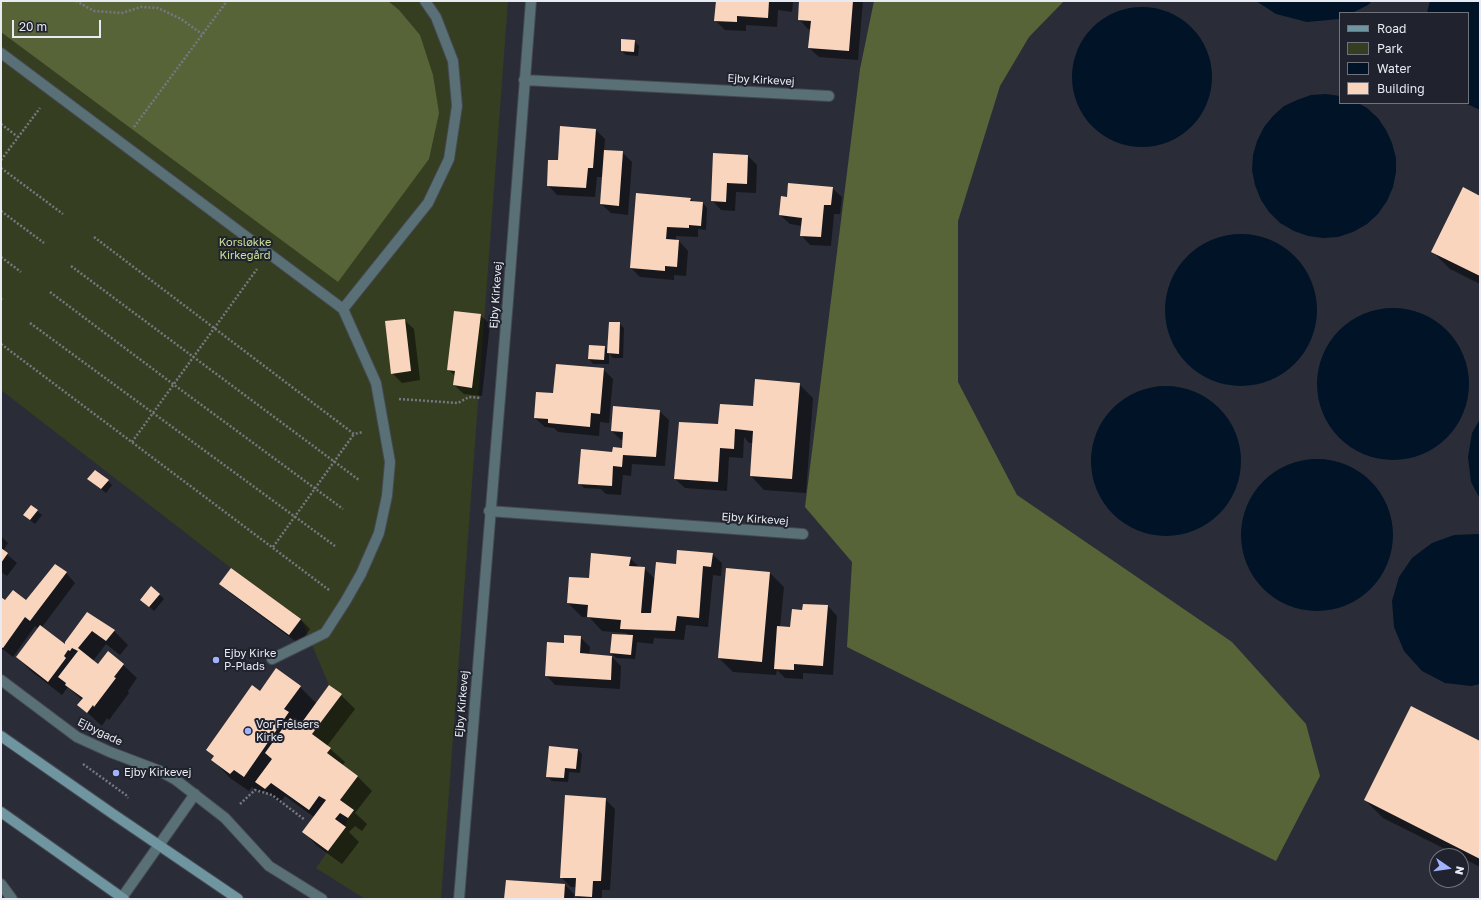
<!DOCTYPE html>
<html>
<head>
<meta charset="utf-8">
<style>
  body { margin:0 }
  #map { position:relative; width:1481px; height:900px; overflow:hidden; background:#2a2d37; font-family:"Golos Text",sans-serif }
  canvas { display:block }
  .frame { position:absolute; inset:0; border:2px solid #e9ebf2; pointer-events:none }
  .legend { position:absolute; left:1339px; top:12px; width:130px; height:92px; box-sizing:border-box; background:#20232d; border:1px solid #70737c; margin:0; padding:5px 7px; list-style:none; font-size:12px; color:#e9ebf2 }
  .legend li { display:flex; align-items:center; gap:8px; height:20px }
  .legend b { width:20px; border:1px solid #70737c }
  .north { position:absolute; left:1429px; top:848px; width:40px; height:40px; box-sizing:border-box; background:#20232d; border:1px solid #70737c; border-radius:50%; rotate:103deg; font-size:11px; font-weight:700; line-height:16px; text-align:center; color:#e9ebf2 }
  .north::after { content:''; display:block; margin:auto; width:14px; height:18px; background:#a1b3fd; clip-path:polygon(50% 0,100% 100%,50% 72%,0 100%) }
  .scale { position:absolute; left:12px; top:20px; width:89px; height:18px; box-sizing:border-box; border:2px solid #e9ebf2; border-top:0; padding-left:5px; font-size:12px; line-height:14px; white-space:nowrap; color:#e9ebf2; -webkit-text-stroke:3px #20232d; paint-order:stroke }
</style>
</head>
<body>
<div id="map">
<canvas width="1481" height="900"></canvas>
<div class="frame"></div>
<ul class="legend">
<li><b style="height:5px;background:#6e95a0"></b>Road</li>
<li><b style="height:11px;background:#353e20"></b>Park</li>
<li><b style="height:11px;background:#001327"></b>Water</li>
<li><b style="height:11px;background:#fad5bd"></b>Building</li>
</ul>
<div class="north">N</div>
<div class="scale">20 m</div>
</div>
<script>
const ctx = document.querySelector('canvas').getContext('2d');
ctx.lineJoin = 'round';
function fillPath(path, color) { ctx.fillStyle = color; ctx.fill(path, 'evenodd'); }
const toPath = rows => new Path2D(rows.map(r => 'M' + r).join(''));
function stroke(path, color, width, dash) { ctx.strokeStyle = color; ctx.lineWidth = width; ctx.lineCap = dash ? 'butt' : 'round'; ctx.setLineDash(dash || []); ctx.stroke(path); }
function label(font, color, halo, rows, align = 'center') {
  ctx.font = font + ' "Golos Text",sans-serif'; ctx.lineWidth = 4; ctx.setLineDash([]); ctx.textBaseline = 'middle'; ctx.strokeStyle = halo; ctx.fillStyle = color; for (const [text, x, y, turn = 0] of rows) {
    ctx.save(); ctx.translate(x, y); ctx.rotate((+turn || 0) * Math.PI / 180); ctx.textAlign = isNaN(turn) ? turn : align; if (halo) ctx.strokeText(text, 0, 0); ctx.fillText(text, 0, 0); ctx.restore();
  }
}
fillPath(toPath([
  [1,1,508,1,441,899,365,899,316,868,345,827,348,818,353,810,340,800,358,776,327,753,331,748,312,734,342,694,329,685,301,619,231,568,1,390]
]), '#353e20');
fillPath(toPath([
  [1,1,388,1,399,10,420,35,433,75,439,113,429,159,338,282,1,32],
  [874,1,1064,1,1029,37,1000,86,958,221,958,382,1017,495,1232,642,1306,724,1320,776,1276,861,847,647,852,562,805,507,860,69]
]), '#576438');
fillPath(toPath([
  [1256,1,1372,1,1368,5,1352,13,1340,13,1339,19,1307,22,1276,14],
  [1430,1,1480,1,1480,110,1465,103,1468,103,1468,13,1427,13],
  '1072 77a70 70 0 1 1 140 0a70 70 0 1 1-140 0Z',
  [1326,94,1340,96,1340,103,1358,103,1367,108,1378,118,1386,130,1392,143,1396,158,1396,172,1393,187,1387,201,1378,214,1367,224,1353,232,1338,237,1323,238,1308,236,1294,231,1280,223,1269,212,1261,200,1255,185,1252,170,1253,155,1257,141,1264,127,1273,116,1284,106,1297,100,1311,95],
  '1165 310a76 76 0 1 1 152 0a76 76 0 1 1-152 0Z',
  '1317 384a76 76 0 1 1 152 0a76 76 0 1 1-152 0Z',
  '1091 461a75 75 0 1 1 150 0a75 75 0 1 1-150 0Z',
  [1480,419,1480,499,1471,482,1468,457,1472,433],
  '1241 535a76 76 0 1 1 152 0a76 76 0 1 1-152 0Z',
  [1478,534,1480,535,1480,684,1471,686,1445,683,1422,671,1404,651,1394,627,1392,601,1399,577,1412,558,1432,543,1454,535]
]), '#001327');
fillPath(toPath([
  [717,1,793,1,792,12,778,10,777,27,746,25,746,31,725,30,715,20],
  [800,1,863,1,858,60,819,57,809,48,811,29,808,29,799,19],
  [634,41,639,46,638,56,626,55,622,51],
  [596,130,605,139,604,151,622,152,632,162,628,215,611,213,601,204,603,177,597,177,595,197,557,195,548,185,559,161],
  [748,156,757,165,756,193,736,192,735,211,721,210,712,200],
  [832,188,842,197,840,214,834,214,831,246,810,245,801,235,802,226,790,224,780,215,788,198],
  [1480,197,1480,284,1450,269,1433,252],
  [691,199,694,202,703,203,707,208,706,230,698,229,698,237,676,236,676,241,679,241,688,251,686,276,674,275,674,280,640,277,631,268],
  [480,315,490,324,482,396,464,394,454,385,455,376,448,369],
  [404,320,414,329,420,380,402,383,392,373],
  [619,323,624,328,623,358,613,358,609,353,609,364,593,364,589,359,604,347,609,351],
  [603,369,613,379,609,423,600,422,599,436,558,432,554,428,545,427,535,418,554,395],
  [799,384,813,398,806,493,764,490,751,476,753,443,749,443,744,437,743,458,729,457,727,491,685,488,675,479,719,425],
  [659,411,669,420,665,466,632,464,631,476,623,475,621,495,606,494,601,489,584,488,579,483,613,453,623,449,624,440,621,440,612,431],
  [89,479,108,481,112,485,106,493],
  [37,511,42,515,35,524,24,515],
  [1,536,8,543,3,551,17,563,7,576,1,572],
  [712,554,722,563,721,576,713,575,708,627,686,625,684,640,654,638,653,644,637,642,635,659,616,658,611,653,629,636,626,633,602,631,589,617,582,617,568,603,589,579,630,558,640,568,644,568,655,579,677,565],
  [727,569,770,573,784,587,780,627,791,628,803,611,828,606,837,616,833,675,803,673,803,679,785,678,777,670,776,675,733,672,719,658],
  [231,570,301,620,310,629,299,644,230,593,220,584],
  [66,573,75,583,42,627,67,646,88,613,114,631,128,645,120,655,106,644,93,661,98,665,123,665,137,678,128,691,129,693,109,720,107,718,102,726,79,705,82,700,68,687,62,695,31,671,17,657,39,629,35,626,13,657,1,648,1,599,5,602,26,601],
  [159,594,164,599,154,611,146,604],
  [580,637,590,647,589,655,612,657,621,666,620,689,555,685,546,675,565,644],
  [300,687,317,704,341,695,355,709,327,746,345,762,342,766,358,777,372,791,355,813,367,824,362,831,355,826,349,832,359,842,342,864,317,846,304,832,314,817,285,796,280,803,264,790,262,794,252,787,249,791,230,778,213,760,215,757,207,750,260,692],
  [1480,742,1480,867,1461,857,1461,856,1459,856,1383,818,1365,800],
  [578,750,582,754,580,773,569,772,568,782,552,781,547,776],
  [605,799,615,809,610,890,602,890,602,899,579,899,576,896,577,887,571,887,561,877],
  [565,885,574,894,574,899,505,899]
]), '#0007');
fillPath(toPath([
  [716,1,769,1,768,18,737,16,737,22,714,21],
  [799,1,853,1,849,51,808,48,811,21,798,20],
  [621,39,635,40,634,52,621,51],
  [560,126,596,129,593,168,588,168,586,188,547,186,548,160,558,160],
  [604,150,623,151,619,206,600,204],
  [713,153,748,155,747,184,727,183,726,202,711,201],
  [788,183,833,187,831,205,824,205,821,237,800,236,802,218,779,215,781,196,787,197],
  [1463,187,1480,196,1480,276,1431,252],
  [636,193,691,198,690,201,703,202,701,226,689,225,689,228,667,227,666,239,679,240,677,267,665,266,665,271,630,268],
  [454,311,481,314,472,388,453,385,455,371,447,370],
  [405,319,411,371,391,374,385,321],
  [609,322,620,322,619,354,607,353],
  [589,345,605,346,604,360,588,359],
  [556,364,604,368,600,414,591,413,590,427,548,423,548,419,534,418,536,392,553,393],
  [755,379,800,383,792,479,750,476,753,431,735,429,734,449,720,448,718,482,674,479,679,422,718,424,720,404,753,406],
  [613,406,660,410,656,457,623,455,622,467,613,466,612,486,578,484,581,449,612,452,613,447,622,448,623,432,611,431],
  [95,470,109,480,101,489,87,479],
  [31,505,38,510,30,520,23,515],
  [1,548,8,553,1,563],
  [677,550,713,553,711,567,703,566,699,618,677,616,675,631,620,629,621,620,587,617,588,605,567,603,569,577,589,578,591,553,631,557,629,566,645,567,641,613,651,613,656,562,676,564],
  [55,564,67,572,30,621,25,617,3,648,1,647,1,597,5,600,13,590,26,600],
  [231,568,301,619,289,635,219,584],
  [726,568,770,572,762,662,718,658],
  [151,586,160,594,149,607,140,600],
  [803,604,828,605,823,666,794,664,794,670,774,669,777,626,790,627,792,609,802,610],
  [87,612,115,630,106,641,92,631,78,648,98,664,108,651,124,664,114,677,116,678,94,707,93,705,87,713,77,705,83,698,65,685,66,683,58,677,78,651,72,648,70,651,68,650,64,656,66,658,48,682,16,657,40,625,65,644,65,642],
  [612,634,633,635,631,655,610,653],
  [564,635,581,636,580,653,612,656,611,680,545,676,547,642,564,643],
  [276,668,301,686,284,709,289,712,244,777,234,770,230,774,211,760,214,756,206,750,252,685,260,691],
  [329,685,342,694,312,734,331,748,327,753,358,776,340,800,354,810,348,818,340,813,335,819,346,827,328,851,302,832,326,800,319,796,309,810,271,783,265,789,255,782,272,759,265,753,290,718,300,725],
  [1411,706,1480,741,1480,859,1364,800],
  [549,746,578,749,576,769,565,768,564,778,546,777],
  [565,795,606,798,601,881,593,881,592,897,575,896,576,878,560,878],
  [506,880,565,884,564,899,504,899]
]), '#fad5bd');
const lane = toPath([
  [1,53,343,309,376,383,390,462,387,496,379,533,361,574,345,602,325,633,272,659],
  [343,309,428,203,449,159,457,106,453,61,436,17,425,1]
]);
const street = toPath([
  [524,80,829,96],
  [489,511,803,534],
  [1,680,77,737,110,752,160,771,176,780,225,818,269,866,322,899],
  [1,884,12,899],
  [121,899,195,794],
  [459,899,508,300,531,1]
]);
const secondary = toPath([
  [1,736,113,814,238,899],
  [1,812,124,899]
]);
stroke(lane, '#454851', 12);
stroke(street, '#454851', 12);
stroke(secondary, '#454851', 12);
stroke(toPath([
  [76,1,94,11,122,13,141,7,158,8,181,19,202,34],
  [1,124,18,137],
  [134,127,227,1],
  [1,160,40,108],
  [1,168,63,214],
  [1,211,44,243],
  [94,237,354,434,363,432],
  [1,257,21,272],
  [71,266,359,480],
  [50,292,173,384,343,509],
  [1,299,2,300],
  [30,323,335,546],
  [1,344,329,590],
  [399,399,458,403,469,397,481,398],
  [132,442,257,269],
  [273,547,354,434],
  [83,764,126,795,128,798],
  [240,804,255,790,272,795,305,820]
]), '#767881', 2.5, [2, 2]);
stroke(lane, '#587076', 10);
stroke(street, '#587076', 10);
stroke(secondary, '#6e95a0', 10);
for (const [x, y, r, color] of [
  [216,660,4,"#a1b3fd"],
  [248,731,4,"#a1b3fd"],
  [116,773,4,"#a1b3fd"]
]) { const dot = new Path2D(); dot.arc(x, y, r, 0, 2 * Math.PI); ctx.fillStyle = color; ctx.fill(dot); stroke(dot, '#20232d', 1.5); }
label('11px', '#e9ebf2', '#20232d', [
  ["Ejby Kirkevej",761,80,3],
  ["Ejby Kirkevej",496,295,-86],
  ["Ejby Kirkevej",755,519,4],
  ["Ejby Kirkevej",462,704,-85],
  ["Ejbygade",100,732,26]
]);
label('11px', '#c9e098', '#20232d', [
  ["Korsløkke",245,243],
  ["Kirkegård",245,256]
]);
label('11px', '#e9ebf2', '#20232d', [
  ["Ejby Kirke",224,654],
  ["P-Plads",224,667],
  ["Vor Frelsers",256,725],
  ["Kirke",256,738],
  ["Ejby Kirkevej",124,773]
], 'left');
</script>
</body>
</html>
